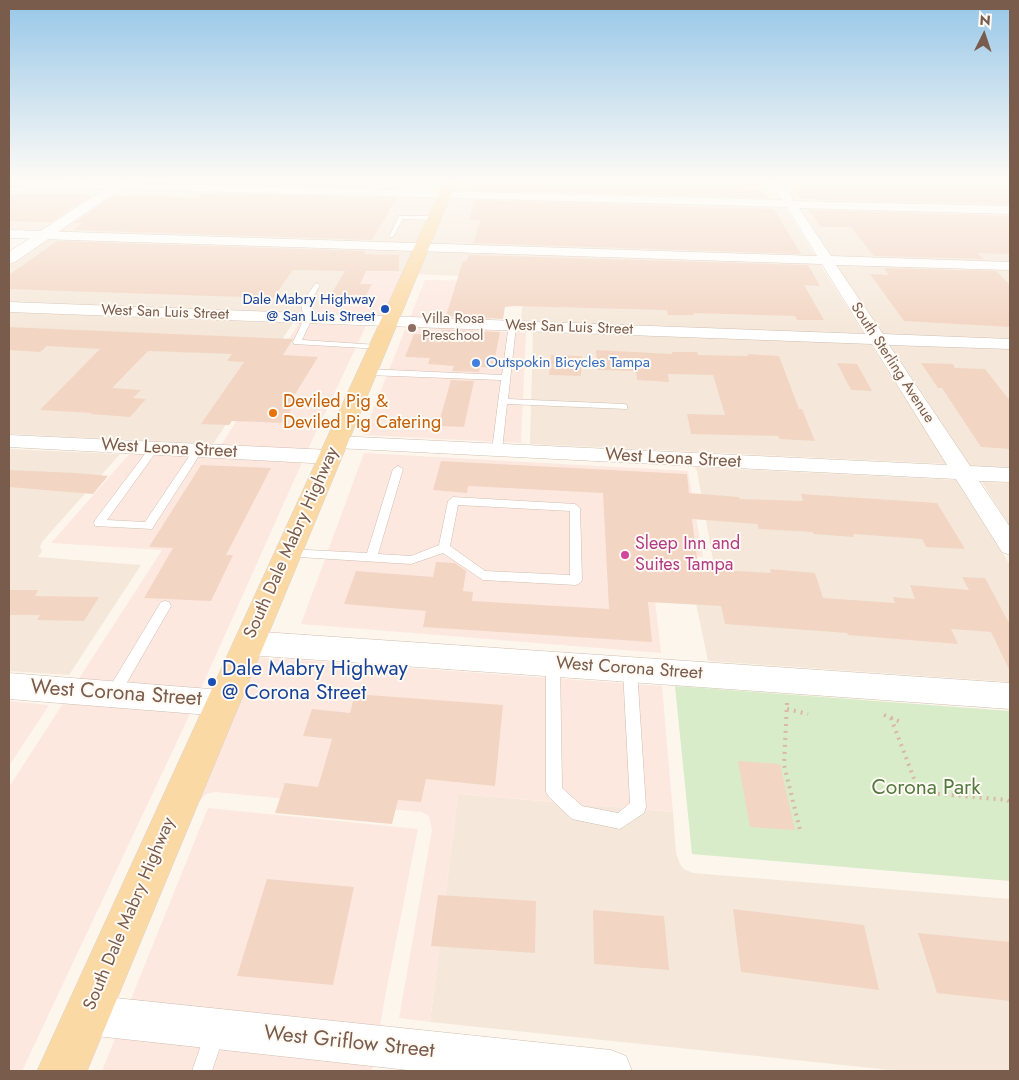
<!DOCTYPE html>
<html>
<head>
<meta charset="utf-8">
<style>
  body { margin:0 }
  #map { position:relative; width:1019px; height:1080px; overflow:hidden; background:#fdf6ec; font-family:Jost,sans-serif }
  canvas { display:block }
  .frame { position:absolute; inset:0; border:10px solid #7a5c4d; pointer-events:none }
  .north { position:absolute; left:959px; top:10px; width:50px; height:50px; -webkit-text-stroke:4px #fffaf3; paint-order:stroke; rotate:4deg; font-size:14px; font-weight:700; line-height:20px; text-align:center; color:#7a5c4d }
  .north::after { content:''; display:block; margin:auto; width:18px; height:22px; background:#7a5c4d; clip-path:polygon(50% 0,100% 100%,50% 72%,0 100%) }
</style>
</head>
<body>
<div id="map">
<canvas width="1019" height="1080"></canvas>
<div class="frame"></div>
<div class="north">N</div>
</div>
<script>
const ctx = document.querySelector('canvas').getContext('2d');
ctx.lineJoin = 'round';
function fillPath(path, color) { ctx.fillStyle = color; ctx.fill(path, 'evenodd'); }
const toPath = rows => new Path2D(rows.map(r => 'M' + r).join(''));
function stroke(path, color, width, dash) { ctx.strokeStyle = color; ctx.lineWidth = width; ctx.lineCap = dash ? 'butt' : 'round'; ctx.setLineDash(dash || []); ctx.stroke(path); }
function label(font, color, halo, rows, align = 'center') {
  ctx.font = font + ' Jost,sans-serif'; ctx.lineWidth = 4; ctx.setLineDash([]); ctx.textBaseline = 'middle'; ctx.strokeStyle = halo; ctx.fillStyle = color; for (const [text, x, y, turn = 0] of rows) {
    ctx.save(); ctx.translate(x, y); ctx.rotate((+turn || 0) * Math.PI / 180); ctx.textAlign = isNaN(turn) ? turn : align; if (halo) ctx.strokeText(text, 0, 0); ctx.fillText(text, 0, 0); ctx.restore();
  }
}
fillPath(toPath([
  [133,180,445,180,440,193,127,184],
  [456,180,769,180,782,202,451,193],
  [780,180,1010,180,1010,208,794,202],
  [9,185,110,188,43,232,9,231],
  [121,188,438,197,416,244,55,233],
  [449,197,785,207,816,257,429,244],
  [797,207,1010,213,1010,263,830,257],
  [47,238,413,250,403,273,350,268,313,315,9,303,9,264],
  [427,250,820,264,864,334,521,322,524,283,498,278,417,274],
  [834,264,1010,270,1010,339,881,335],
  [9,312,293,323,213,444,9,434],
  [533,332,870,343,948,464,530,444],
  [887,344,1010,349,1010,468,970,466],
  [9,449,120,454,42,542,40,547,42,551,38,557,141,565,69,675,9,671],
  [695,467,958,480,1010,565,1010,682,708,661,688,565,708,566,713,560,697,471],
  [981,481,1010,483,1010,527],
  [458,794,673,812,676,853,680,864,684,869,693,873,1010,899,1010,1071,900,1071,430,1022]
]), '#f5e8da');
fillPath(toPath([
  [350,268,403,273,383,318,313,315],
  [425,280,497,281,488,331,526,333,521,443,363,435],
  [299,323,366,326,309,447,182,731,22,1071,9,1071,9,787,162,550,51,543,132,451,214,456],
  [364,453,688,471,703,557,650,555,661,653,301,624],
  [256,657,662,686,673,812,458,794,430,1022,399,1018,432,830,429,816,421,812,215,792,206,794,194,807],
  [9,701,49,705,9,766],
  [208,808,418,829,386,992,372,1071,102,1071]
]), '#fde8e0');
fillPath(toPath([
  [675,686,1010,711,1010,881,692,854]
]), '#d8ecc9');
fillPath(toPath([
  [218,180,407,180,402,188,215,183],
  [520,180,630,182,658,183,658,185,735,187,736,189,763,190,768,198,476,190,478,182,519,183],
  [815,180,1010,180,1010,204,801,199,795,188,822,189],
  [29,193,89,194,87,195,91,196,51,222,9,221,9,194],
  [203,193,397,198,372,240,73,230,83,223,74,223,113,196,199,197],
  [474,200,774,209,801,254,473,243,481,220,469,220],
  [809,210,1010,216,1010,254,977,253,984,259,874,256,851,227,821,227],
  [57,241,365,251,364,254,399,255,399,271,366,271,360,284,372,284,361,305,325,304,345,271,293,270,273,298,9,289,9,275],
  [469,255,808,265,820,286,804,285,824,320,797,320,795,316,693,313,694,315,668,315,667,310,514,306,505,307,503,319,446,316,463,261,466,261],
  [884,268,996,271,1010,285,1010,327,904,321,870,274,889,275],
  [9,327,293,339,283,355,318,357,289,404,294,404,284,423,232,421,229,425,201,424,244,362,227,361,232,354,148,351,112,388,141,390,133,398,146,399,130,417,90,414,92,413,40,410,100,349,47,346,40,352,9,350],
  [442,330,500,332,493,368,480,367,479,372,452,371,454,366,428,364,430,358,405,357,414,334,441,335],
  [596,350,672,354,672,352,697,352,698,355,748,356,747,354,779,356,799,409,802,409,815,441,780,439,778,436,691,434,687,414,725,415,713,375,668,374,669,382,637,380,636,371,597,370],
  [551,355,582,356,581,376,549,375],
  [837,363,857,364,872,391,851,390],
  [921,363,953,364,955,368,985,369,1010,401,1010,449,981,447,942,388,938,388],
  [451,380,474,381,464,427,438,426],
  [441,461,687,474,689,493,739,497,740,499,803,501,801,494,937,503,965,549,926,547,922,539,853,534,854,537,813,534,813,532,759,529,757,524,692,519,698,565,703,565,703,569,771,573,770,569,815,573,823,598,895,603,893,597,915,599,910,585,969,590,962,577,985,578,1010,625,1010,671,991,632,951,629,958,644,848,635,847,633,725,624,721,606,648,602,652,642,423,627,426,611,344,604,356,571,433,577,436,562,455,563,466,571,463,591,473,592,472,601,609,609,603,493,468,486,467,493,433,490],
  [201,465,271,468,226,555,233,555,211,601,144,598,173,548,149,547],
  [9,470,76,473,108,476,93,494,9,487],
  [9,590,38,590,35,596,99,597,84,621,37,620,40,615,9,615],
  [355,694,503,705,495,786,426,779,421,802,398,800,392,824,275,813,285,783,318,787,332,739,303,736,312,709,350,713],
  [738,761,780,764,795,830,750,827],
  [267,879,354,887,333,985,237,976],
  [438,895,536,901,535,953,431,946],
  [733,909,864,925,879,990,741,972],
  [593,910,664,916,669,970,594,964],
  [918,933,1010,942,1010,1001,937,993]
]), '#f3d5c3');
const lane = toPath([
  [399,216,434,216,437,218,434,220,403,219,393,237,389,237,399,216],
  [317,283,320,285,309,304,312,319,302,340,378,345,381,345,381,349,294,344,293,342,304,319,301,304,315,284,317,283],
  [509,324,516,326,508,399,624,404,627,405,627,409,507,404,502,450,497,453,492,450,501,380,367,375,363,372,367,369,502,375,509,324],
  [154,445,159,448,107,520,145,522,194,449,197,448,202,451,152,529,95,526,94,523,95,520,151,446,154,445],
  [398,466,403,469,378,554,411,556,439,545,448,501,453,497,575,504,580,508,582,580,580,583,576,585,483,580,443,553,411,564,283,556,281,553,283,550,287,549,367,553,393,469,398,466],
  [458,505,570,511,570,575,485,571,450,546,458,505],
  [165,601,169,602,171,606,118,698,113,700,108,698,106,694,108,690,161,602,165,601],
  [553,658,558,660,560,664,562,788,582,806,618,813,630,803,623,670,625,666,630,664,635,666,637,670,646,807,644,813,620,829,572,819,549,797,546,792,546,664,548,660,553,658],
  [214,1025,221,1028,224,1035,212,1071,192,1071,207,1028,214,1025]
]);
const street = toPath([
  [9,180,782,200,770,180,781,180,794,201,1010,206,1010,214,799,208,831,256,1010,262,1010,270,836,265,883,334,1010,339,1010,349,889,345,970,466,1010,468,1010,482,979,481,1010,527,1010,555,1002,552,956,479,336,448,329,446,326,442,329,438,336,436,947,465,872,344,9,312,9,302,865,334,822,264,9,238,9,230,817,256,787,207,9,186,9,180],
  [9,435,330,450,337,452,340,457,337,462,330,464,9,447,9,435],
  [248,631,1010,683,1010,709,248,655,238,651,234,643,238,635,248,631],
  [9,673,222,690,232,693,237,703,232,713,222,716,9,699,9,673],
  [87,995,611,1050,626,1056,632,1071,417,1071,87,1035,73,1029,67,1015,73,1001,87,995]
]);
const secondary = toPath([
  [118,180,133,180,15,262,9,264,9,252,118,180]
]);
const primary = toPath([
  [445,180,457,180,87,1071,37,1071,445,180]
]);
stroke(lane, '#d1beb0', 1);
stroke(street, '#d1beb0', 1);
stroke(secondary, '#d6c0b0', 1);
stroke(primary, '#dad1cd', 1);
stroke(toPath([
  [787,703,784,765,800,830],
  [787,709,808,714],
  [884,715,901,722],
  [891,718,919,792,1007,800,1010,802]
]), '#d9b8a5', 4, [2, 5]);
fillPath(lane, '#fff');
fillPath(street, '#fff');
fillPath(secondary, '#fff');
fillPath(primary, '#fbd9a5');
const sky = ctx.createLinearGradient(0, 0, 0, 332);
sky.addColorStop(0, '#97c7e8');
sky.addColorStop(0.54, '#fefbf6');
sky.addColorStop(1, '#fefbf600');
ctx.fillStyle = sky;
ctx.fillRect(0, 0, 1019, 332);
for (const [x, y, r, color] of [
  [385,309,5,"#1a4fb4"],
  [412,328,5,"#8d6e63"],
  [476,363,5,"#3f7fe0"],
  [273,413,5,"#e8710a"],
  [625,555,5,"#d1479c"],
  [212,682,5,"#1a4fb4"]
]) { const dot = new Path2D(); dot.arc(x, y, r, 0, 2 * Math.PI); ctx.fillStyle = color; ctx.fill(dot); stroke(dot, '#fffaf3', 2); }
label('15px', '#164399', '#fffaf3', [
  ["Dale Mabry Highway",375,300],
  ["@ San Luis Street",375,317]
], 'right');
label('15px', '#7a5c4d', '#fffaf3', [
  ["West San Luis Street",165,313,2],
  ["West San Luis Street",569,328,2],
  ["South Sterling Avenue",892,363,57]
]);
label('15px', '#785e54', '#fffaf3', [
  ["Villa Rosa",422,319],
  ["Preschool",422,336]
], 'left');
label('15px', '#366cbe', '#fffaf3', [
  ["Outspokin Bicycles Tampa",486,363]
], 'left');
label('18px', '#c56008', '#fffaf3', [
  ["Deviled Pig &",283,403],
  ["Deviled Pig Catering",283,424]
], 'left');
label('18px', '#7a5c4d', '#fffaf3', [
  ["West Leona Street",169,449,3],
  ["West Leona Street",673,459,3],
  ["South Dale Mabry Highway",292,543,-66],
  ["West Corona Street",629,669,4],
  ["South Dale Mabry Highway",130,914,-67]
]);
label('18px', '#b23c85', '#fffaf3', [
  ["Sleep Inn and",635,545],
  ["Suites Tampa",635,566]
], 'left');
label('21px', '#164399', '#fffaf3', [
  ["Dale Mabry Highway",222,670],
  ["@ Corona Street",222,694]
], 'left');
label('21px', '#7a5c4d', '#fffaf3', [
  ["West Corona Street",116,694,4],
  ["West Griflow Street",349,1043,6]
]);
label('21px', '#537a41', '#fffaf3', [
  ["Corona Park",926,789]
]);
</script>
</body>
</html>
